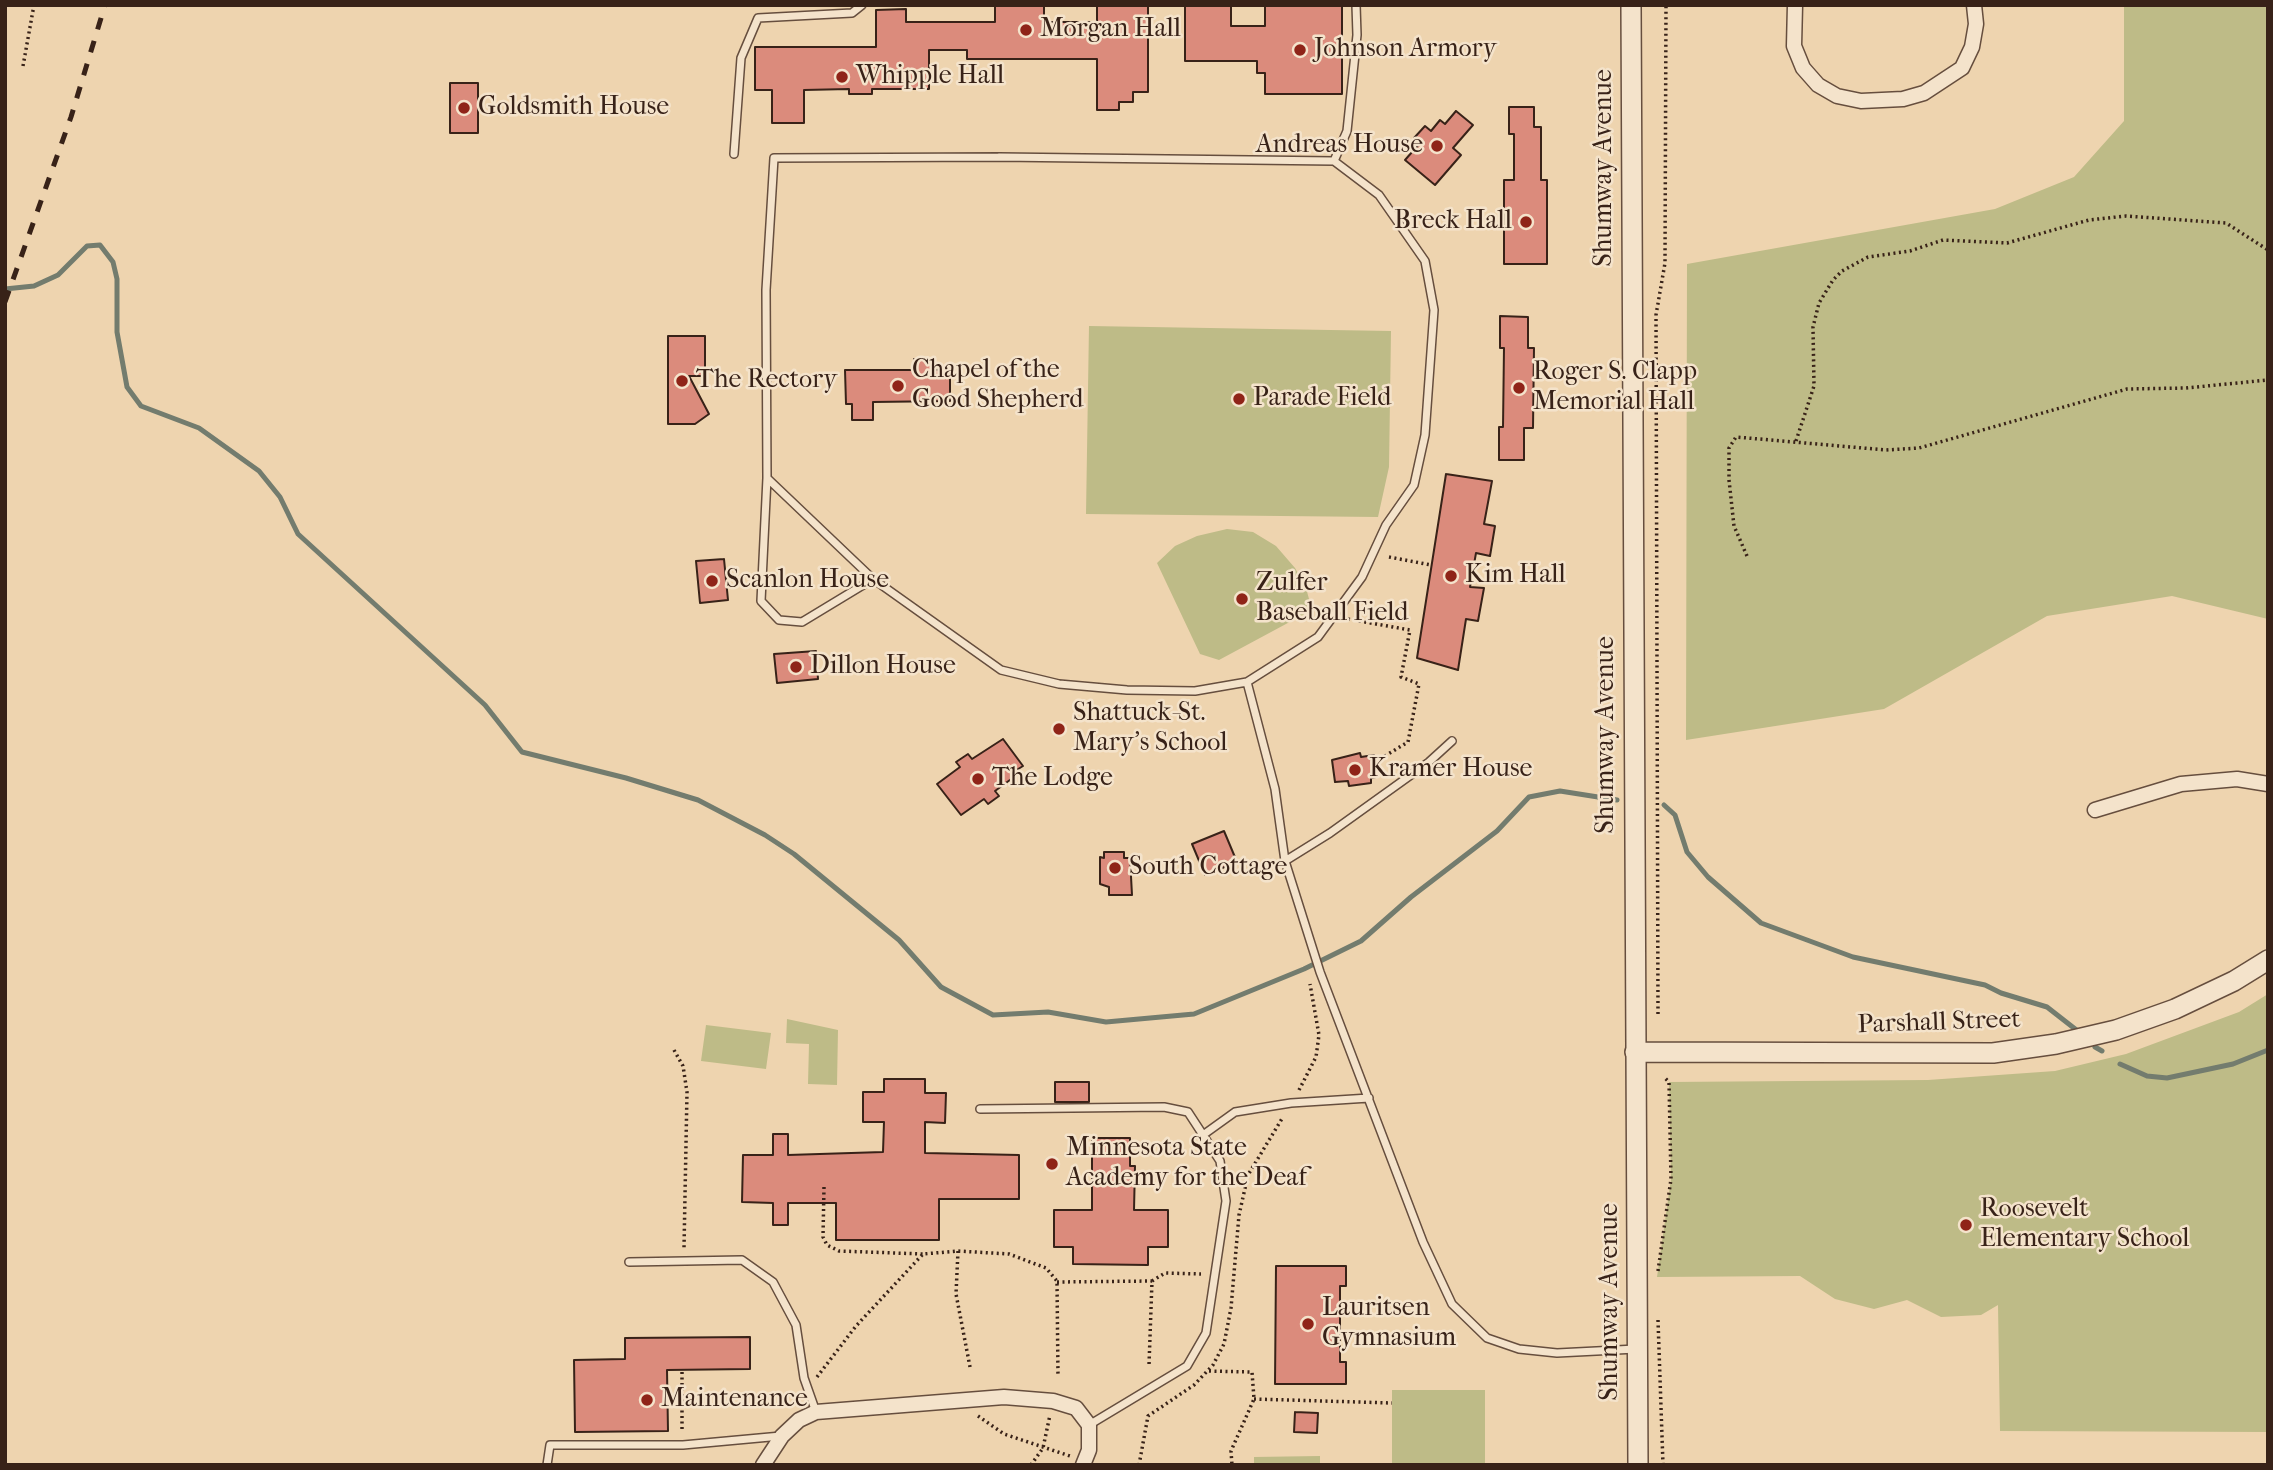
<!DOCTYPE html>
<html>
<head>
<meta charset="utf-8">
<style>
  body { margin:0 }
  #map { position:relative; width:2273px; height:1470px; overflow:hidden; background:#eed4af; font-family:"IM FELL French Canon",serif }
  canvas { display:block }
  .frame { position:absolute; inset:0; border:7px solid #382218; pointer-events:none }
</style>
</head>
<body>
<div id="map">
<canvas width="2273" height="1470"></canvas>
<div class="frame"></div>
</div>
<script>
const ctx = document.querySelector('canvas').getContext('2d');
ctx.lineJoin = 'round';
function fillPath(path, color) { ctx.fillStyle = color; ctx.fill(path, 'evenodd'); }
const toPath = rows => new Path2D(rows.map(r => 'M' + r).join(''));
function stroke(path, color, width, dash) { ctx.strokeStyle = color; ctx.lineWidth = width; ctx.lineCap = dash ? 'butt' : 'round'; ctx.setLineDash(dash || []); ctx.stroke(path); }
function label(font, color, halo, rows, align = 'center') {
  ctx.font = font + ' "IM FELL French Canon",serif'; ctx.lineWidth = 5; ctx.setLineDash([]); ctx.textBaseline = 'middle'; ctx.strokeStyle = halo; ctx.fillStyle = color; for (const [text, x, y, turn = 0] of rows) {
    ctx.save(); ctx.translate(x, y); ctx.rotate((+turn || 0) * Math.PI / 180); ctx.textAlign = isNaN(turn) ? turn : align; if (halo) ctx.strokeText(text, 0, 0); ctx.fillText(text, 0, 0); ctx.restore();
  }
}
fillPath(toPath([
  [2124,5,2268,5,2268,619,2172,596,2047,616,1884,709,1686,740,1687,264,1995,209,2074,177,2124,121],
  [1089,326,1391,331,1389,467,1378,517,1086,514],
  [1227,529,1253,532,1276,546,1295,568,1306,588,1312,610,1219,660,1200,654,1157,563,1175,546,1197,536],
  [2268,994,2268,1432,2000,1431,1998,1305,1981,1315,1941,1317,1907,1300,1874,1309,1835,1299,1800,1276,1657,1277,1671,1179,1669,1082,1928,1080,2055,1071,2126,1054,2239,1012],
  [787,1019,838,1030,837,1085,808,1084,809,1044,786,1043],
  [706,1025,771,1033,766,1069,701,1061],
  [1392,1390,1485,1390,1485,1465,1392,1465],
  [1320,1456,1320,1465,1254,1465,1254,1457]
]), '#bebb87');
stroke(toPath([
  [5,289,34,286,58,275,87,246,100,245,113,262,117,279,117,332,127,387,141,406,199,428,259,471,280,497,298,534,485,705,522,752,626,778,698,800,765,835,794,854,899,940,941,987,993,1015,1048,1012,1106,1022,1194,1014,1304,969,1361,941,1411,897,1497,831,1529,797,1560,791,1617,800],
  [1664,805,1675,815,1687,852,1708,877,1761,923,1853,957,1985,985,2001,993,2047,1007,2079,1032],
  [2095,1047,2102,1051],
  [2120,1064,2147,1076,2167,1078,2233,1064,2268,1050]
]), '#737c6e', 5);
const building = toPath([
  [995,5,1044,5,1044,22,1097,22,1097,5,1148,5,1148,92,1133,92,1133,102,1119,102,1119,110,1097,110,1097,59,967,59,967,50,929,50,929,89,872,89,872,94,849,94,849,89,804,90,804,123,772,123,772,90,755,90,755,47,876,47,876,10,906,9,906,22,995,22,995,5],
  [1185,5,1231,5,1231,26,1265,26,1265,5,1342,5,1342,94,1265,94,1265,73,1257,73,1257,61,1185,61,1185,5],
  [450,83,478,83,478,133,450,133,450,83],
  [1509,107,1534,107,1534,127,1541,127,1541,180,1547,180,1547,264,1504,264,1504,180,1514,180,1514,134,1509,134,1509,107],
  [1456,111,1473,125,1453,148,1461,155,1435,185,1405,160,1420,143,1414,138,1425,126,1431,131,1440,120,1445,124,1456,111],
  [1500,316,1528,317,1528,348,1534,348,1533,428,1524,428,1524,460,1499,460,1499,427,1503,427,1504,348,1500,348,1500,316],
  [668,336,705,336,705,376,689,376,709,414,695,424,668,424,668,336],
  [914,359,933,359,933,370,950,369,950,401,873,402,873,420,852,420,852,404,846,404,845,370,914,370,914,359],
  [1446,474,1492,481,1484,524,1495,526,1490,556,1476,553,1470,587,1484,588,1478,621,1466,619,1458,670,1417,658,1446,474],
  [724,559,728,600,700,603,696,561,724,559],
  [816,651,818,679,777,683,774,654,816,651],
  [1003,739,1023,766,1015,771,1018,774,995,791,999,796,988,804,984,799,961,815,937,784,960,767,956,762,968,754,972,759,1003,739],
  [1360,753,1361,757,1374,755,1376,777,1371,778,1371,783,1349,786,1348,781,1335,782,1332,760,1360,753],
  [1224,831,1237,862,1205,875,1192,844,1224,831],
  [1104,852,1124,852,1124,858,1130,858,1132,895,1109,895,1109,887,1100,884,1100,857,1104,858,1104,852],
  [884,1079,925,1079,925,1093,946,1093,945,1123,925,1122,925,1153,1019,1155,1019,1199,939,1199,939,1240,836,1240,836,1203,788,1203,788,1225,773,1225,773,1203,742,1202,743,1155,773,1155,773,1134,788,1134,788,1155,883,1152,884,1122,863,1122,863,1092,884,1092,884,1079],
  [1055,1082,1089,1082,1089,1102,1055,1102,1055,1082],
  [1092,1138,1130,1138,1130,1166,1135,1166,1134,1210,1168,1210,1168,1247,1148,1247,1148,1265,1073,1264,1073,1247,1054,1247,1054,1210,1092,1210,1092,1138],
  [1276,1266,1346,1266,1346,1286,1340,1286,1340,1362,1346,1362,1346,1384,1275,1384,1276,1266],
  [750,1337,750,1369,667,1370,668,1431,575,1432,574,1360,625,1359,625,1338,750,1337],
  [1295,1412,1318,1413,1317,1433,1294,1432,1295,1412]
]);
fillPath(building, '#db8b7c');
stroke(building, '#382218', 2);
const service = toPath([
  [734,154,741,58,758,18,852,13,862,5],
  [999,157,1334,161,1379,195,1425,261,1434,310,1425,435,1414,485,1386,525,1362,577,1318,637,1247,682,1195,691,1127,690,1059,684,1001,670,873,579,767,478,766,290,774,158,999,157],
  [1334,161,1347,131,1357,35,1356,5],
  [767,478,761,601,779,620,802,622,873,579],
  [1247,682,1275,789,1285,861,1320,972,1423,1242,1452,1304,1487,1338,1519,1349,1557,1353,1636,1349],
  [1285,861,1330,833,1429,762,1452,741],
  [980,1109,1164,1107,1188,1112,1220,1161,1226,1201,1206,1333,1187,1366,1089,1425],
  [1203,1135,1235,1112,1291,1103,1369,1098],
  [629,1262,742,1260,773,1282,796,1325,804,1378,816,1412],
  [547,1465,550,1445,683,1445,781,1436]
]);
const minor = toPath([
  [1795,5,1794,46,1803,68,1818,85,1837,96,1861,101,1903,99,1924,93,1962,68,1972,47,1976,24,1974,5],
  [2095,810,2181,784,2237,779,2268,784],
  [763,1465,782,1436,799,1420,816,1412,1004,1397,1053,1401,1076,1408,1089,1425,1089,1450,1083,1465]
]);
const tertiary = toPath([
  [1631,5,1638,1465],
  [1635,1052,1993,1053,2056,1044,2116,1030,2175,1009,2234,981,2268,960]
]);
stroke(service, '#664e3e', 10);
stroke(minor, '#664e3e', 17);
stroke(tertiary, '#664e3e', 22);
stroke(toPath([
  [23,66,34,5],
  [1796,441,1814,386,1813,327,1819,303,1833,280,1842,271,1868,257,1910,251,1943,240,2007,243,2089,220,2126,216,2226,223,2268,250],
  [1747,556,1734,526,1729,480,1729,448,1736,437,1886,450,1919,448,2127,389,2186,388,2268,380],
  [1389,557,1431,565],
  [1348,619,1410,630,1401,677,1419,684,1408,742,1375,762],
  [1658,1014,1656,315,1665,263,1666,5],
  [674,1050,683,1066,687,1092,684,1248],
  [1299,1090,1316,1057,1319,1035,1310,984],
  [824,1187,823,1237,827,1245,839,1251,923,1254],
  [958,1251,956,1294,970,1367],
  [1658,1271,1671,1179,1669,1082,1664,1077],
  [1152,1281,1165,1273,1201,1274],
  [1057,1282,1152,1281,1149,1365],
  [1658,1320,1663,1465],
  [1209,1371,1252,1372,1254,1399,1231,1451,1232,1465],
  [682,1372,682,1432],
  [817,1377,856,1326,923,1254,958,1251,1009,1254,1046,1268,1057,1281,1058,1377],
  [1254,1399,1392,1403],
  [978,1416,1004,1434,1070,1456],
  [1031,1465,1043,1448,1050,1415],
  [1139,1465,1148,1416,1194,1385,1213,1365,1224,1344,1231,1308,1239,1215,1248,1175,1283,1117]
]), '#382218', 3.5, [2, 3.5]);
stroke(service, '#f4e3cb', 7);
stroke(minor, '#f4e3cb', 14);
stroke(tertiary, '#f4e3cb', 19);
stroke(toPath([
  [5,302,71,117,105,5]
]), '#382218', 5, [12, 12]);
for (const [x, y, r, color] of [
  [1026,30,7,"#8f2418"],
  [1300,50,7,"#8f2418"],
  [842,77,7,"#8f2418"],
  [464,108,7,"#8f2418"],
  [1437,146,7,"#8f2418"],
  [1526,222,7,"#8f2418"],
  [682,381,7,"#8f2418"],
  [898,386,7,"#8f2418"],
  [1519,388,7,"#8f2418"],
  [1239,399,7,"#8f2418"],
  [1451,576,7,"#8f2418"],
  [712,581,7,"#8f2418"],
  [1242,599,7,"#8f2418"],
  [796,667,7,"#8f2418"],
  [1059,729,7,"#8f2418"],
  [1355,770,7,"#8f2418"],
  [978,779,7,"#8f2418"],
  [1115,868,7,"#8f2418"],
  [1052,1164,7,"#8f2418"],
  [1966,1225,7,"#8f2418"],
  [1308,1324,7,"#8f2418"],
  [647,1400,7,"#8f2418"]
]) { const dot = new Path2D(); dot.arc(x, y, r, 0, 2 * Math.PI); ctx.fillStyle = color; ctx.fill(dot); stroke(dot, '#f4e3cb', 2.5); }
label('26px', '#382218', '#f4e3cb', [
  ["Morgan Hall",1040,30],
  ["Johnson Armory",1314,50],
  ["Whipple Hall",856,77],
  ["Goldsmith House",478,108],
  ["Andreas House",1423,146,"right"],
  ["Breck Hall",1512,222,"right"],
  ["Chapel of the",912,371],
  ["Good Shepherd",912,401],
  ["Roger S. Clapp",1533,373],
  ["Memorial Hall",1533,403],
  ["The Rectory",696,381],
  ["Parade Field",1253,399],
  ["Kim Hall",1465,576],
  ["Scanlon House",726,581],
  ["Zulfer",1256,584],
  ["Baseball Field",1256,614],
  ["Dillon House",810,667],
  ["Shattuck-St.",1073,714],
  ["Mary’s School",1073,744],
  ["Kramer House",1369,770],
  ["The Lodge",992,779],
  ["South Cottage",1129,868],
  ["Minnesota State",1066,1149],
  ["Academy for the Deaf",1066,1179],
  ["Roosevelt",1980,1210],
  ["Elementary School",1980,1240],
  ["Lauritsen",1322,1309],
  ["Gymnasium",1322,1339],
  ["Maintenance",661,1400]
], 'left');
label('26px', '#382218', '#f4e3cb', [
  ["Shumway Avenue",1605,168,-90],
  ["Shumway Avenue",1607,735,-90],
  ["Parshall Street",1939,1023,-2],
  ["Shumway Avenue",1611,1302,-90]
]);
</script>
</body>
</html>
